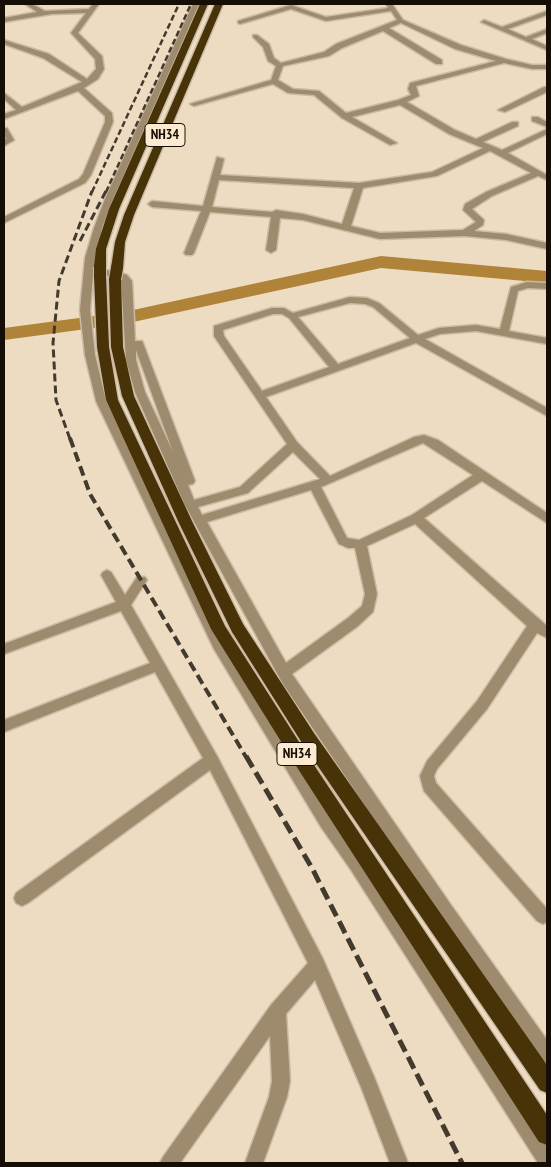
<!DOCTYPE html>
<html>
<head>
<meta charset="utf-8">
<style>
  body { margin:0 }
  #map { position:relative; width:551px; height:1167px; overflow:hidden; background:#eedcc2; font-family:"PT Sans Narrow",sans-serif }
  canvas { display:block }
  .frame { position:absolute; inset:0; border:5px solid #140e06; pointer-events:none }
</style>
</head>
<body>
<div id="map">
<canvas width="551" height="1167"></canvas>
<div class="frame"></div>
</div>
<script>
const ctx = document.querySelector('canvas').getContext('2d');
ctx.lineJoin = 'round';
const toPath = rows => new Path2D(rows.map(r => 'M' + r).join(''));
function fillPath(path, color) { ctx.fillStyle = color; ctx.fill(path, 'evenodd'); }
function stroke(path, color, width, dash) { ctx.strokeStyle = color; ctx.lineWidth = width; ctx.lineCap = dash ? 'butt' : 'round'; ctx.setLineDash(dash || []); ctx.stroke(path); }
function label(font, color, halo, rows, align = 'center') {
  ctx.font = font + ' "PT Sans Narrow",sans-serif'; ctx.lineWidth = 4.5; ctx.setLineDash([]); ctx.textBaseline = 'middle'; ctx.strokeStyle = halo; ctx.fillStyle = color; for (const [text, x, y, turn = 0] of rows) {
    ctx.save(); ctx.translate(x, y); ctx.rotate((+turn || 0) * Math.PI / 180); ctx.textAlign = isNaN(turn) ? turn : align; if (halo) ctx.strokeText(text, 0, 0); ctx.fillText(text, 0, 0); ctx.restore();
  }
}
fillPath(toPath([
  [381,256,547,271,547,283,381,268,124,324,4,340,4,328,124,312,381,256]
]), '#b08438');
const minor = toPath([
  [25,4,32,4,45,11,89,9,93,4,99,4,78,33,102,56,104,69,98,79,84,88,112,113,113,122,91,175,85,183,4,223,4,217,79,179,83,174,105,122,105,116,78,91,4,119,4,114,16,110,4,99,4,93,22,107,82,82,43,58,4,44,4,40,49,54,87,79,96,69,95,59,71,33,86,13,52,14,4,22,4,18,37,12,25,4],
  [193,4,199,4,113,199,102,228,94,269,114,271,127,275,132,281,135,341,142,341,143,343,195,481,193,484,188,485,194,500,240,487,287,444,214,336,214,326,272,308,284,308,293,313,350,297,367,298,379,303,418,335,439,328,476,325,500,329,511,287,527,282,547,283,547,289,528,288,518,291,509,331,547,338,547,344,476,331,440,334,425,339,547,408,547,416,416,343,266,397,297,442,330,476,414,437,424,435,438,440,547,513,547,523,482,481,424,518,547,626,547,638,537,633,487,709,437,769,434,776,436,783,547,909,547,922,543,924,537,921,424,791,420,776,427,761,477,701,527,626,415,524,367,546,377,594,373,612,358,626,292,674,451,905,547,1040,547,1063,541,1060,439,915,283,684,185,505,135,392,126,360,121,279,110,276,93,275,90,310,95,355,106,401,224,642,331,817,361,860,547,1145,547,1163,538,1163,351,870,321,827,214,649,96,401,85,355,80,310,85,258,94,228,105,199,193,4],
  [350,303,365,304,373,307,410,338,338,364,298,317,350,303],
  [273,314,282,314,289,318,329,367,262,391,224,336,223,330,273,314],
  [136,350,173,452,145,392,136,360,136,350],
  [423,443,473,475,412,515,359,540,347,538,321,487,423,443],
  [293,452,320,479,202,515,198,507,248,493,293,452],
  [311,490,339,544,348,548,355,548,365,594,362,606,348,618,286,663,207,522,311,490],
  [386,4,392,4,403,20,461,45,506,59,532,65,547,65,547,69,532,69,504,63,416,86,419,96,407,102,455,130,476,139,512,122,518,122,518,126,483,142,502,150,547,129,547,134,508,153,547,175,547,180,538,176,492,196,472,209,484,220,483,225,474,231,506,234,547,243,547,249,506,240,465,236,380,239,303,220,280,218,276,250,271,253,266,250,271,217,210,212,194,253,192,255,186,255,184,253,201,211,152,207,148,204,152,201,203,206,217,157,224,159,220,175,359,183,432,172,483,148,449,134,400,105,352,117,397,143,390,145,342,118,314,95,288,93,273,84,194,106,190,104,271,80,276,66,268,61,263,47,253,37,253,35,257,35,269,44,274,58,281,63,324,52,336,44,397,20,391,11,326,21,291,9,240,24,238,23,238,21,291,5,326,17,388,8,386,4],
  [401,23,455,49,496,61,410,83,408,89,411,95,398,100,346,113,319,91,293,89,278,80,283,66,329,56,342,48,383,31,436,64,442,64,442,60,389,28,401,23],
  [490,151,531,173,486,192,465,204,463,210,476,222,463,230,380,233,351,226,363,188,437,176,490,151],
  [219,180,354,188,342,224,303,214,276,210,272,212,212,207,219,180],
  [547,11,547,15,508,29,526,37,547,29,547,33,532,39,547,46,547,50,481,22,484,20,502,27,547,11],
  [544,87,547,87,547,92,505,112,498,110,544,87],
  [532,117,538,117,547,122,547,127,532,121,532,117],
  [4,128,7,128,14,140,4,146,4,141,6,138,4,135,4,128],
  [107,570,111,572,125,595,137,577,145,577,147,580,131,605,217,756,323,959,375,1079,408,1163,390,1163,361,1087,315,980,286,1014,290,1081,287,1097,263,1163,245,1163,269,1097,272,1081,270,1036,180,1163,160,1163,163,1157,271,1005,308,963,210,770,28,903,22,906,16,903,14,898,16,893,203,758,155,672,4,732,4,720,150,663,121,611,4,654,4,644,116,602,101,575,103,572,107,570]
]);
const highway = toPath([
  [200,4,208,4,119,209,106,249,106,267,104,269,96,269,94,267,96,249,109,209,200,4],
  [215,4,223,4,134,215,125,242,123,268,121,270,113,270,111,268,115,242,124,215,215,4],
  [100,273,106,276,109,347,118,400,225,626,312,762,547,1115,547,1145,539,1142,300,772,211,629,106,400,97,347,94,276,100,273],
  [115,276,121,279,123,347,134,396,192,521,243,624,314,733,547,1065,547,1093,540,1090,302,743,232,632,178,521,122,396,111,347,109,279,115,276]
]);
stroke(minor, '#cbbba4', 3);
stroke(highway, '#cbbba4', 3);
fillPath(minor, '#9e8b6d');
fillPath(highway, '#483207');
stroke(toPath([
  [92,192,179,4],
  [106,192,191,4]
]), '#433a2e', 2.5, [6, 3]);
stroke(toPath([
  [80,241,106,191],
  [70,439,56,400,53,343,59,281,92,191]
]), '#433a2e', 3, [8, 4]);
stroke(toPath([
  [70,438,90,494,246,757]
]), '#433a2e', 4, [10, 5]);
stroke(toPath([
  [246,756,312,868,462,1163]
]), '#433a2e', 5, [13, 6]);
const highwayBridge = toPath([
  [100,267,100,276],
  [115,279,117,268]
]);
stroke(highwayBridge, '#cbbba4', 14, []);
stroke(highwayBridge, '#483207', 12);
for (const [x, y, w] of [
  [165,135,40],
  [297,754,40]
]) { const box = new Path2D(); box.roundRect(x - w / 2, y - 11.5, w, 23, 4); ctx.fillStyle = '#fbeacf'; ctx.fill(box); stroke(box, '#140e06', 1); }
label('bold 14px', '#140e06', null, [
  ["NH34",165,135],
  ["NH34",297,754]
]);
</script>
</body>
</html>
